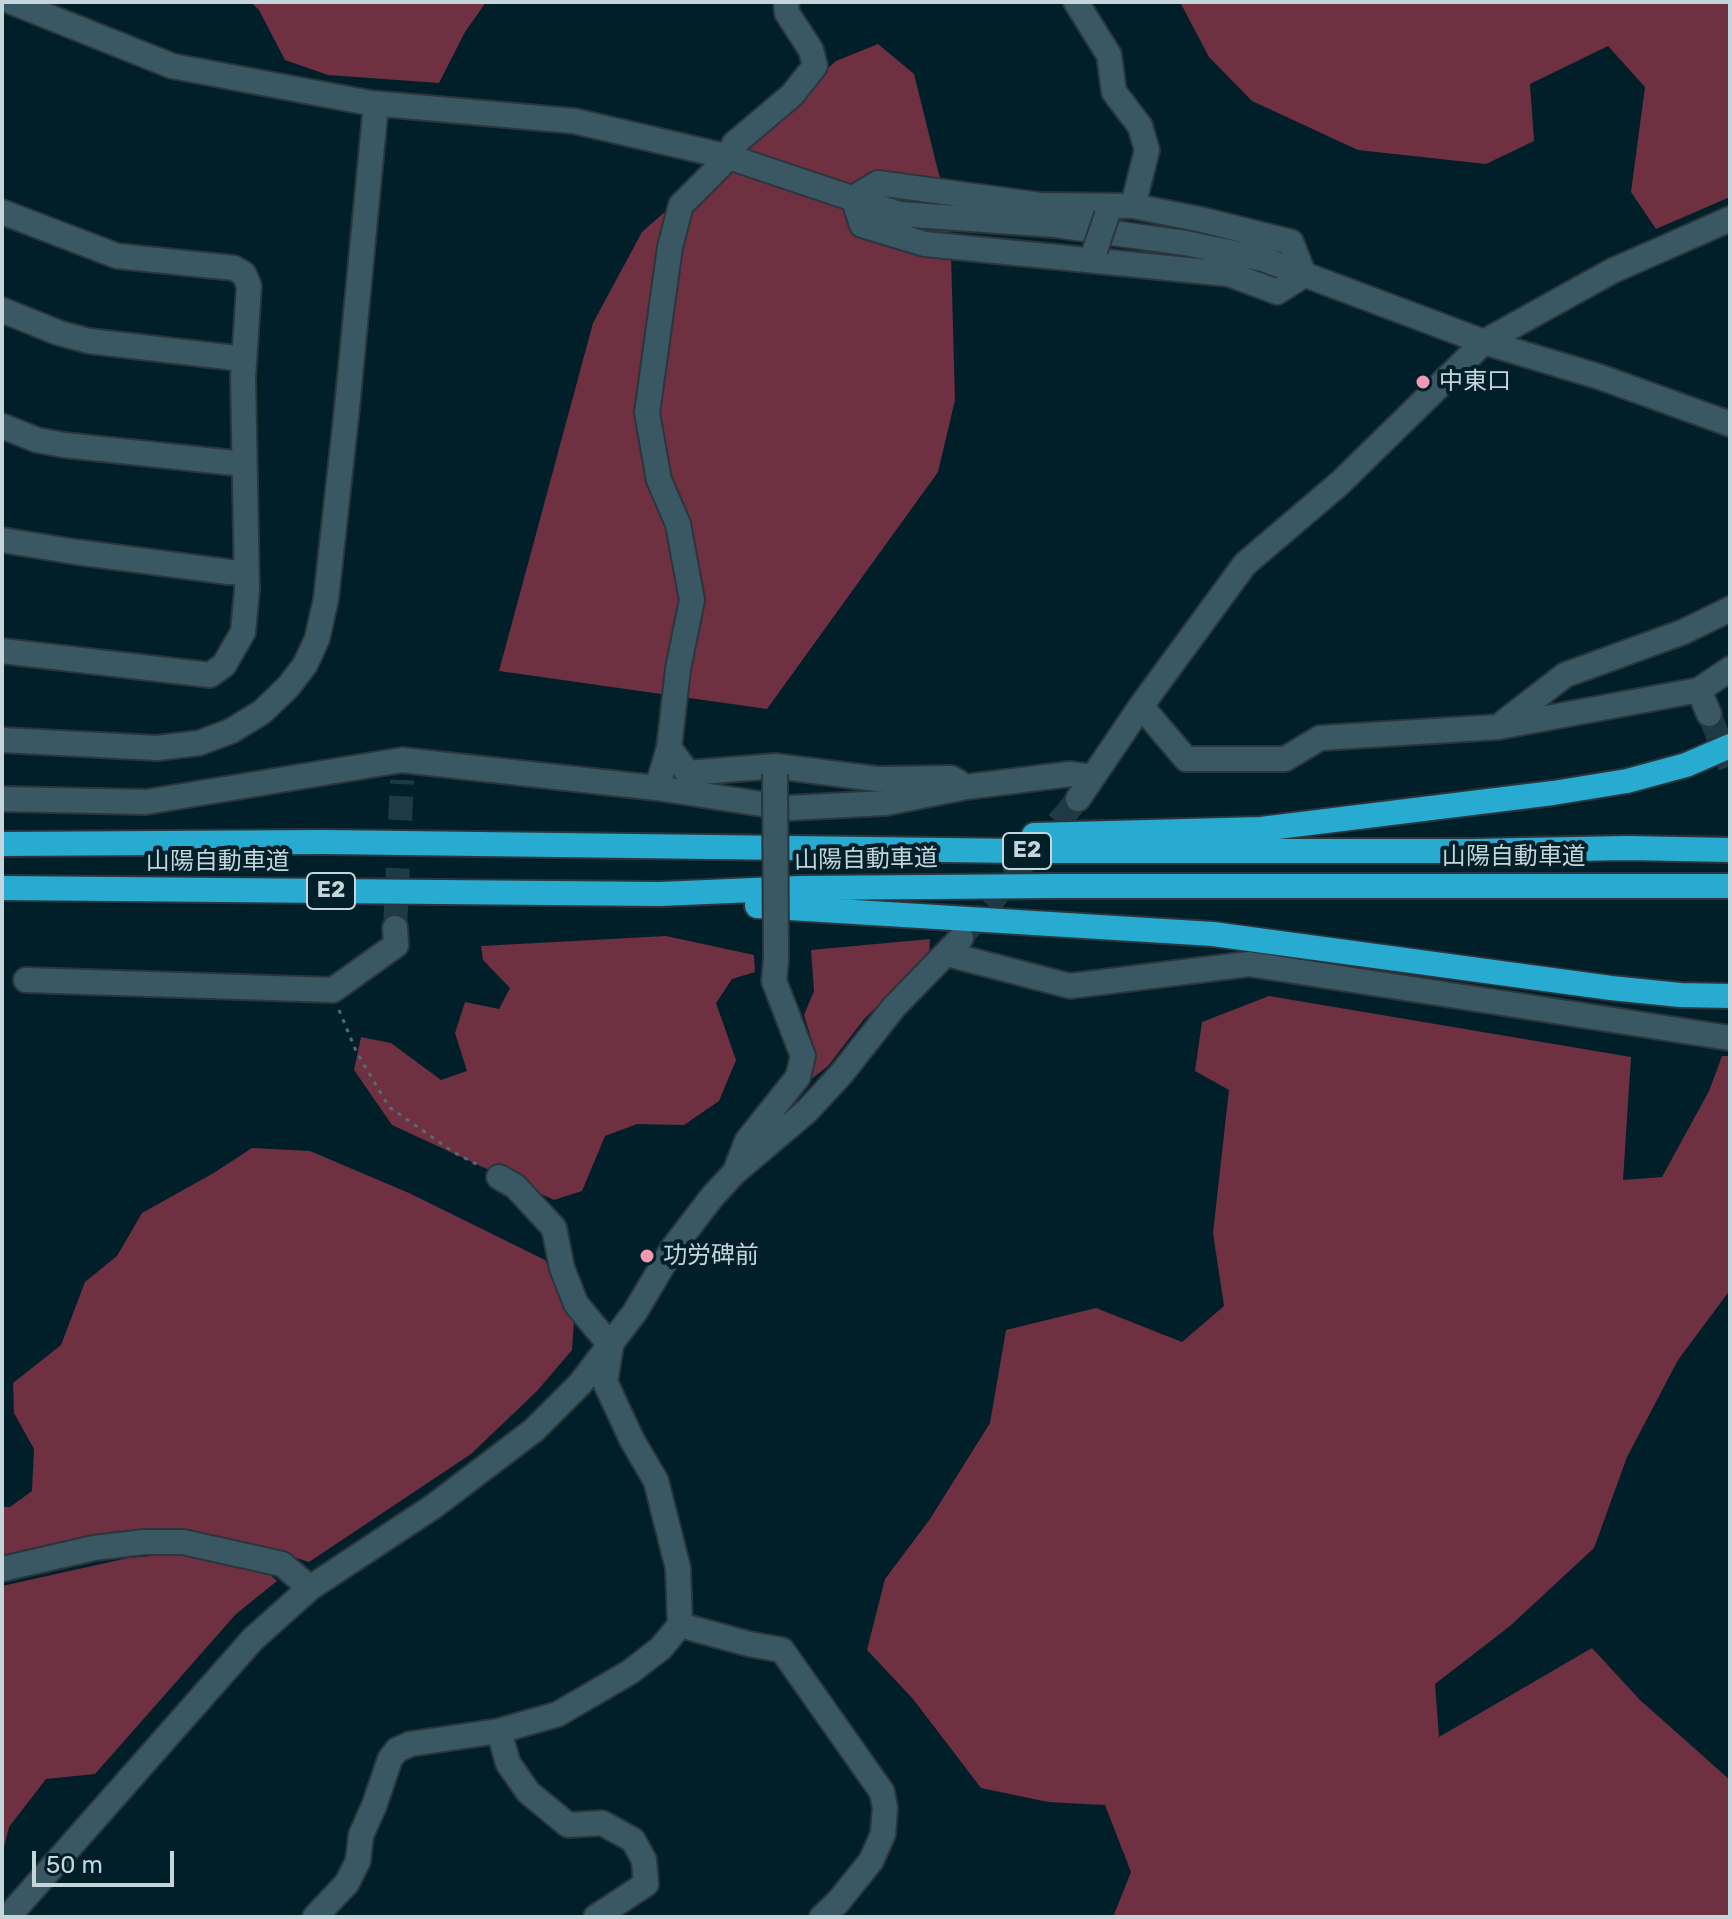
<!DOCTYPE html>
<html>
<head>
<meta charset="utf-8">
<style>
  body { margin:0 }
  #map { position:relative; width:1732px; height:1919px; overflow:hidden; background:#011f29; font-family:Rubik,sans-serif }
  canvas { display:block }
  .frame { position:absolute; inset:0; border:4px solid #c4d5db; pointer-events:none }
  .scale { position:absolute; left:32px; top:1851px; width:142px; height:36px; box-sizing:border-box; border:4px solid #c4d5db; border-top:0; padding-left:10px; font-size:24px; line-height:28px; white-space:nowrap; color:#c4d5db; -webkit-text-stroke:6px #011f29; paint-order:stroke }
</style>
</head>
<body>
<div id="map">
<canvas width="1732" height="1919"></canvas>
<div class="frame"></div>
<div class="scale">50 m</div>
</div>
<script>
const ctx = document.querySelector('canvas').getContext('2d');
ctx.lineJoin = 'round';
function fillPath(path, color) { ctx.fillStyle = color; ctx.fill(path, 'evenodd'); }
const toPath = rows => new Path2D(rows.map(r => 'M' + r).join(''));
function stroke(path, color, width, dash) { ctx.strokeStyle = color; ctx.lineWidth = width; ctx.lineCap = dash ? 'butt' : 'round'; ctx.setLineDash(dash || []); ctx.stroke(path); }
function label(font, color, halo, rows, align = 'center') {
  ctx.font = font + ' Rubik,"Noto Sans JP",sans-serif'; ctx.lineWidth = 8; ctx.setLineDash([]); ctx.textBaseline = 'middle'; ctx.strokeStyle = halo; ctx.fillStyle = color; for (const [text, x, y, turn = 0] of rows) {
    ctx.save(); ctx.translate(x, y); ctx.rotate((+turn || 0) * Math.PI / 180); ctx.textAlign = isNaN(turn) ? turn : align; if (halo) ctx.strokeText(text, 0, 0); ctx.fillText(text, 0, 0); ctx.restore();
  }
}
fillPath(toPath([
  [251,2,486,2,465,32,439,83,328,75,285,60,259,10],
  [1180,2,1730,2,1730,197,1656,229,1631,192,1645,87,1608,46,1530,84,1534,141,1486,164,1358,150,1252,101,1209,57],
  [878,44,914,74,950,219,955,400,938,472,767,709,499,671,593,323,642,232,836,61],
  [666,936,754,955,755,972,732,979,716,1003,736,1060,719,1101,684,1125,637,1124,605,1136,582,1191,554,1200,392,1125,354,1070,361,1037,391,1043,441,1080,467,1071,455,1033,465,1002,499,1009,510,988,483,960,481,946],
  [930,939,929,956,865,1018,828,1066,810,1080,815,1051,804,1015,814,991,811,950],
  [1269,996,1631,1057,1623,1180,1662,1177,1709,1091,1722,1056,1730,1056,1730,1290,1678,1360,1627,1457,1594,1548,1510,1626,1435,1684,1439,1737,1592,1648,1640,1700,1730,1780,1730,1917,1113,1917,1131,1872,1105,1805,1048,1802,981,1788,913,1699,867,1650,885,1579,930,1519,990,1423,1006,1330,1096,1308,1182,1342,1224,1306,1213,1233,1229,1090,1195,1071,1202,1022],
  [252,1148,310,1151,409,1193,545,1260,574,1321,572,1350,537,1391,471,1454,309,1562,276,1551,111,1536,2,1556,2,1507,10,1507,32,1491,34,1449,14,1413,13,1383,61,1345,85,1282,117,1256,142,1213,212,1174],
  [187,1553,265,1570,277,1581,236,1614,95,1774,46,1779,9,1827,2,1855,2,1586,128,1558]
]), '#6f3042');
stroke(toPath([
  [1709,714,1730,766],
  [395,928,402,780],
  [965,933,1078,799]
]), '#1e3a44', 24, [24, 12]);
const minor = toPath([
  [12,2,172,66,370,103,574,121,729,157,899,214,1055,225,1185,243,1263,259,1484,342,1600,377,1730,424],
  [1076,2,1109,55,1114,92,1140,126,1147,150,1133,206],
  [878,183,1040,205,1133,206,1203,220,1291,242,1304,275,1277,292,1229,274,925,244,862,225,853,198,878,183],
  [2,212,117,256,234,268,244,274,249,286,243,377,247,590,243,632,224,665,210,675,2,651],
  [2,310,59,333,89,341,244,359],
  [2,426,37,440,64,445,244,464],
  [2,540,76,552,229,572,246,572],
  [1699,690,1709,714],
  [1141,706,1186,759,1285,759,1320,738,1498,727,1699,690,1730,669],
  [1503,723,1565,675,1683,632,1730,609],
  [2,740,157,748,199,743,231,731,262,712,288,687,305,665,317,639,326,599,347,408,376,104],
  [669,748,688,773,775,766,877,779,951,778,958,782],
  [657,788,669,748,678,669,692,600,678,524,659,480,647,413,670,247,681,205,729,157,734,144,792,95,815,66,811,50,787,13,786,2],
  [2,799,146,802,402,760,657,788,788,808,886,803,966,787,1070,774,1093,777],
  [1078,799,1141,706,1245,564,1340,483,1484,342,1612,271,1730,219],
  [947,954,1070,986,1249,964,1730,1038],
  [26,980,333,990,396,945,395,928],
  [737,1167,747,1141,798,1077,803,1056,774,981,776,960],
  [2,1569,94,1548,144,1542,183,1542,282,1564,310,1588],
  [680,1625,749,1644,782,1650,882,1792,885,1808,883,1834,871,1861,838,1902,822,1917],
  [499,1731,508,1763,528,1792,568,1825,602,1823,633,1840,644,1860,646,1884,596,1917],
  [8,1917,253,1639,310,1588,434,1506,534,1430,580,1384,635,1312,673,1248,712,1197,735,1172,807,1111,842,1073,894,1007,961,938],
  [315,1917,347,1883,358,1861,361,1835,374,1806,390,1759,397,1750,410,1744,499,1731,558,1714,630,1672,661,1648,680,1625,678,1568,656,1481,632,1440,605,1382,611,1346,576,1304,562,1268,554,1228,515,1186,499,1177]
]);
const highway = toPath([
  [1034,835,1261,829,1553,793,1627,781,1686,765,1730,746],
  [2,844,324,842,1021,851,1471,851,1627,848,1730,850],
  [2,888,660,894,800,888,1056,886,1730,886],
  [757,906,1213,934,1611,988,1680,995,1730,996]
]);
stroke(minor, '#2b353c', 28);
stroke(highway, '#2b353c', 28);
stroke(toPath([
  [339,1010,356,1051,389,1107,455,1153,482,1167]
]), '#536c74', 3, [4, 6]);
stroke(minor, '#3a5863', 24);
stroke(highway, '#28abd0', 24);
const minorBridge = toPath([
  [1095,250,1107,215],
  [775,774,776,960]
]);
stroke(minorBridge, '#2b353c', 28, []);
stroke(minorBridge, '#3a5863', 24);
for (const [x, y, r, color] of [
  [1423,382,8,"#f29aaf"],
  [647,1256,8,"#f29aaf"]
]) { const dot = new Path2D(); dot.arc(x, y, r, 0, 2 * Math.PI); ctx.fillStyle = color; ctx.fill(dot); stroke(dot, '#011f29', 3); }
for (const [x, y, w] of [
  [1027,851,48],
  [331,891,48]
]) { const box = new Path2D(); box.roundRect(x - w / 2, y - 18, w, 36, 6); ctx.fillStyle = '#011f29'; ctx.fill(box); stroke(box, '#c4d5db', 2); }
label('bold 22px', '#c4d5db', null, [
  ["E2",1027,851],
  ["E2",331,891]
]);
label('24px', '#c4d5db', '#011f29', [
  ["中東口",1439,382],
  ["功労碑前",663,1256]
], 'left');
label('24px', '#c4d5db', '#011f29', [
  ["山陽自動車道",1514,857],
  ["山陽自動車道",866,860,-1],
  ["山陽自動車道",218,862]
]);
</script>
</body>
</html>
